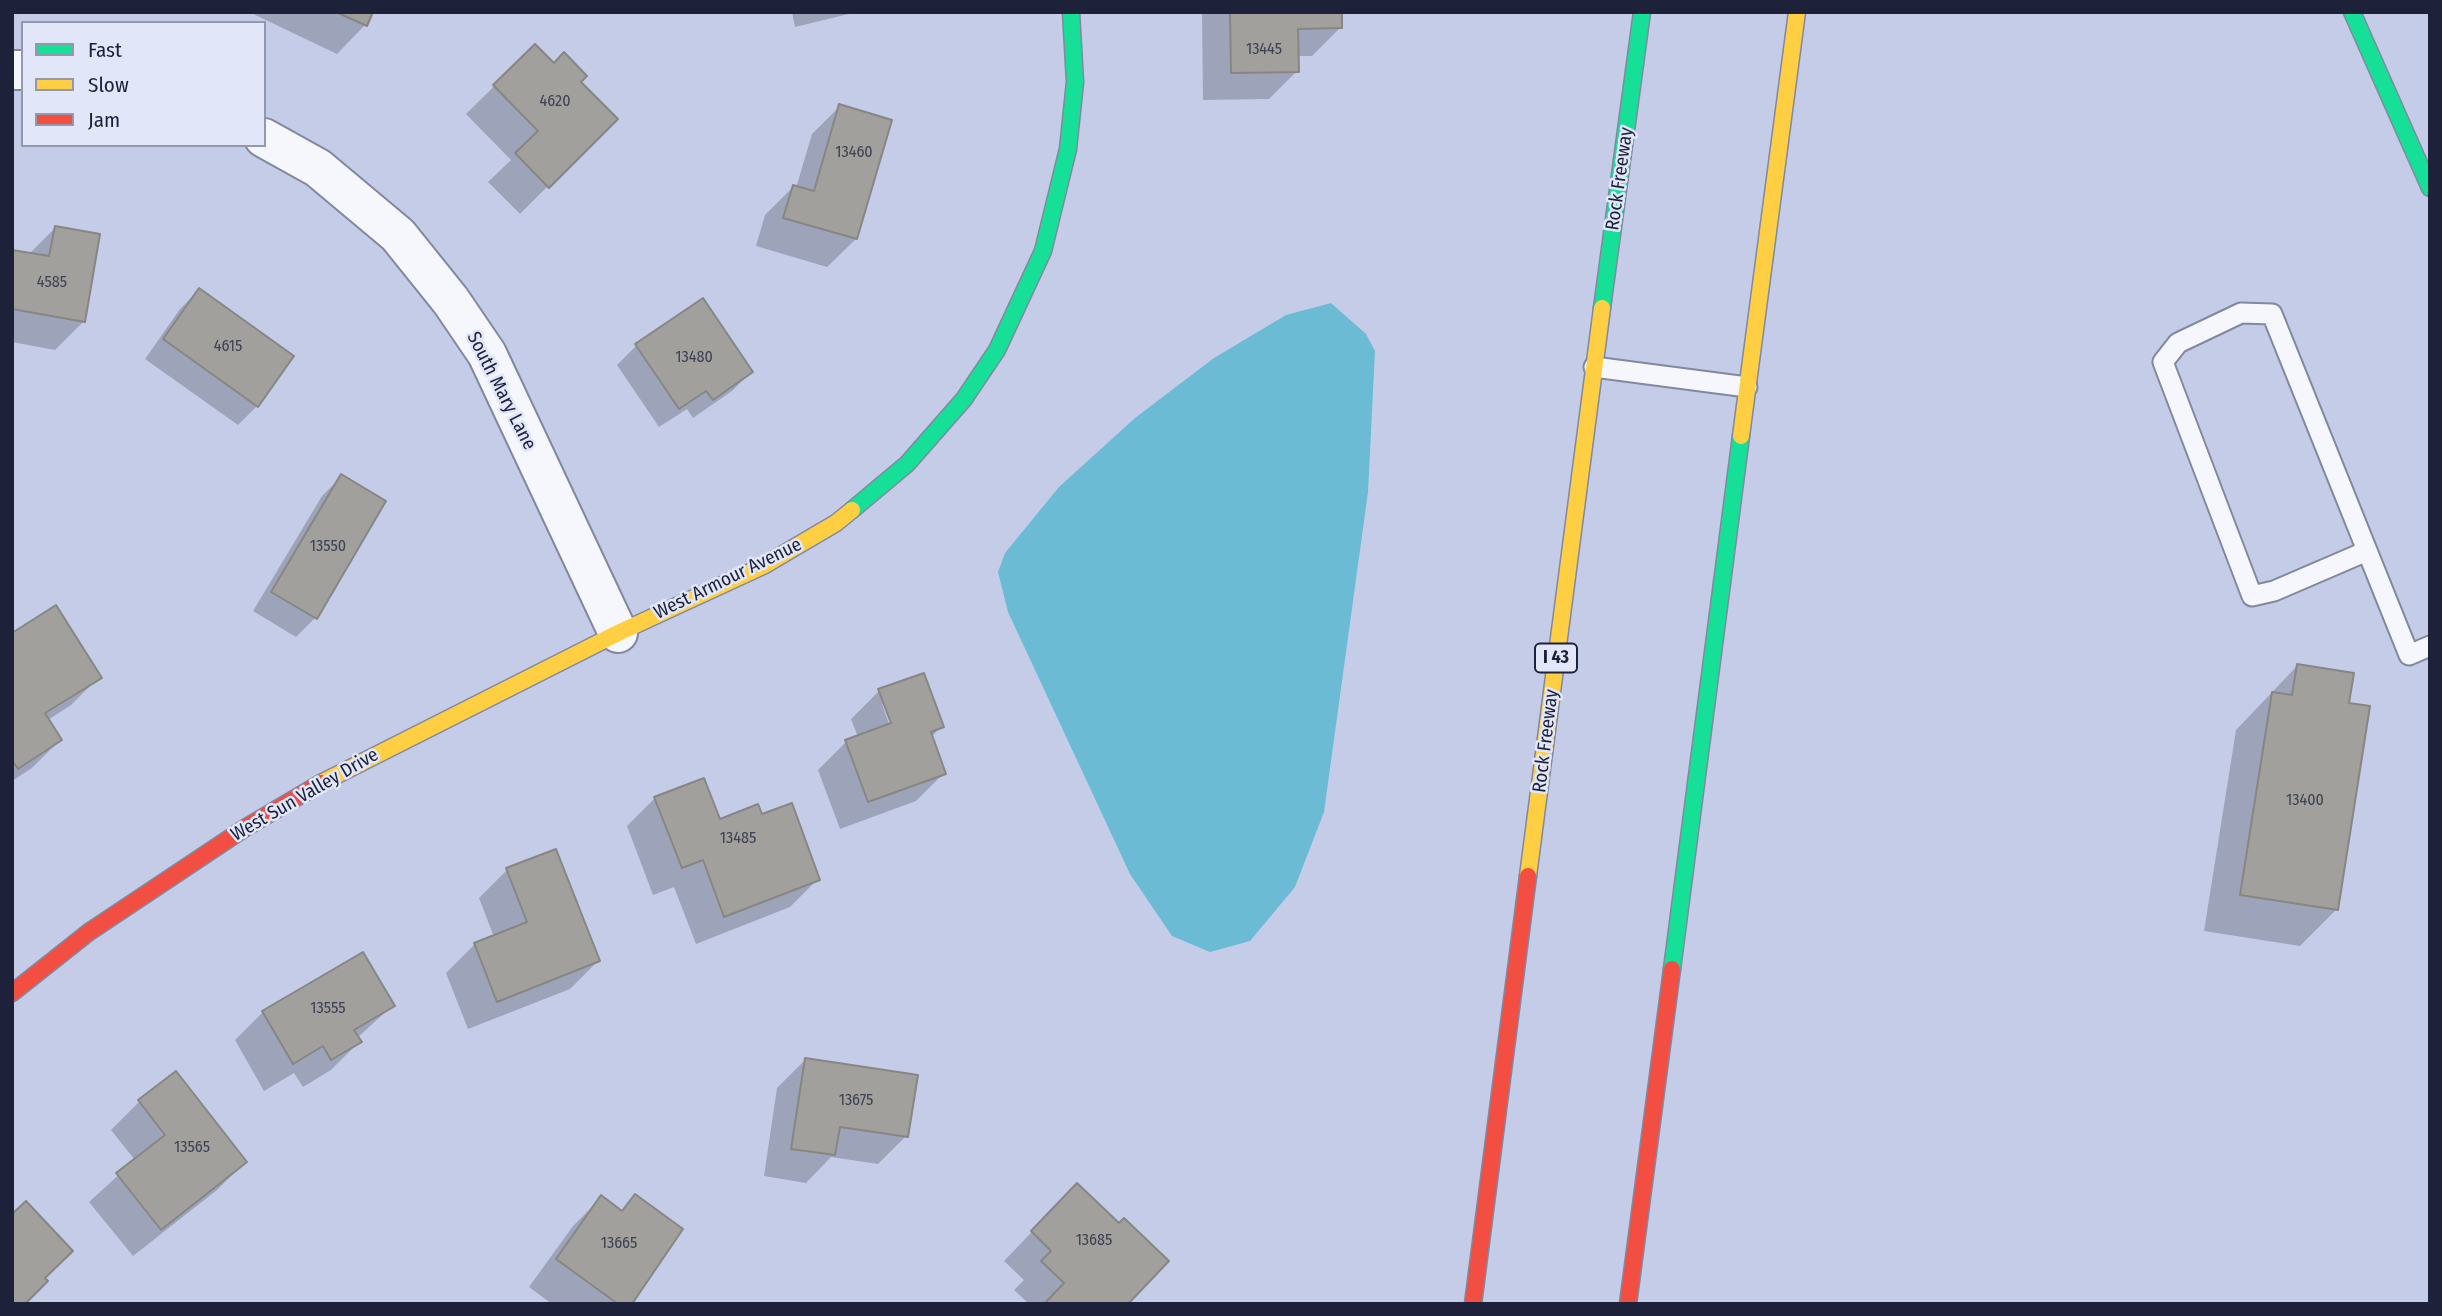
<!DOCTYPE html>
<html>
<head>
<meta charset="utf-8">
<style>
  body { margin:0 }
  #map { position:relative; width:2442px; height:1316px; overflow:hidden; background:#c5cce8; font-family:"Fira Sans Condensed",sans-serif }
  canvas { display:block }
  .frame { position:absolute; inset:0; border:14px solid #1d223a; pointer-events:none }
  .legend { position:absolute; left:21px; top:21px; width:245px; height:126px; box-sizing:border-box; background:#e1e6f9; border:2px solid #9398ad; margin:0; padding:9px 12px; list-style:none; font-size:21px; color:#1d223a }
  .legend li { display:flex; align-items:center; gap:14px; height:35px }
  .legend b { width:35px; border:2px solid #9398ad }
</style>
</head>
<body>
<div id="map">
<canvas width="2442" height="1316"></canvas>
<div class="frame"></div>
<ul class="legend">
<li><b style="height:9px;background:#16e098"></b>Fast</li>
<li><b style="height:9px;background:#ffcf43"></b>Slow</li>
<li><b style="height:9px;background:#f24e42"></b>Jam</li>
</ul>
</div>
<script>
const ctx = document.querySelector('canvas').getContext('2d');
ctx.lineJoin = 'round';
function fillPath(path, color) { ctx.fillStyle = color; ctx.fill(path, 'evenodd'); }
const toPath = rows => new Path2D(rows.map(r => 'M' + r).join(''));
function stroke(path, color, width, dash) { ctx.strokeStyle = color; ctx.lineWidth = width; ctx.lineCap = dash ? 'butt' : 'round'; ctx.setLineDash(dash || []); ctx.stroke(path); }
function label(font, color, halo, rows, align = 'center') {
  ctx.font = font + ' "Fira Sans Condensed",sans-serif'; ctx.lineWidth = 5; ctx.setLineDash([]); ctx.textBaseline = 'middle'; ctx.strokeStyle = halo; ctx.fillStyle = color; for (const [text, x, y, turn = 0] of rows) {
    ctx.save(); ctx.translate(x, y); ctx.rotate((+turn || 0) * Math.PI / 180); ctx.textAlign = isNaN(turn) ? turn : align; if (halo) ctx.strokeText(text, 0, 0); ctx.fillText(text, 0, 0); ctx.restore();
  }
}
fillPath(toPath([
  [1331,303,1366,334,1375,351,1368,492,1324,812,1295,887,1250,941,1210,952,1172,936,1130,874,1008,612,998,572,1005,553,1059,487,1135,418,1214,358,1286,315]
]), '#6bbbd4');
fillPath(toPath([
  [249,12,372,12,365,25,337,54],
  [792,12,857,12,795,27],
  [1202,12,1340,12,1340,28,1312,56,1297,56,1297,71,1269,99,1203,100],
  [535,46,615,119,520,214,488,182,511,160,466,114],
  [840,106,856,239,827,267,756,246,765,215,793,187,796,188,812,134],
  [55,228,83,322,55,350,12,342,12,252,28,255],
  [199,290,257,406,238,425,145,359,180,309],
  [703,300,751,372,732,391,693,418,687,409,659,427,617,365,636,346],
  [341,477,315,618,296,637,253,611,322,496],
  [12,635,99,677,71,705,48,720,60,740,32,768,12,781],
  [2297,666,2347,705,2337,909,2300,946,2204,931,2236,730],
  [879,691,942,726,931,737,944,773,916,801,840,829,818,770,846,742,858,737,851,719],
  [882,704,886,704,895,731,892,732],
  [655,798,719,821,761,816,818,879,790,907,696,944,674,887,653,895,627,826],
  [507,870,598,961,570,989,468,1029,446,973,475,944,494,937,479,898],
  [392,1006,357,1038,359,1042,331,1070,303,1087,294,1073,264,1091,235,1040,263,1012],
  [805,1060,906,1136,878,1164,831,1157,806,1183,764,1176,777,1088],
  [175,1073,245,1162,217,1190,133,1256,89,1202,135,1160,111,1130,139,1102],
  [635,1197,629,1304,552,1304,529,1287,573,1226,601,1198,620,1212],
  [1049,1214,1125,1304,1029,1304,1014,1290,1024,1280,1004,1261]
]), '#0003');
const building = toPath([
  [336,12,373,12,367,26,336,12],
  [1230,12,1342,12,1342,28,1298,29,1299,72,1231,73,1230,12],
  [535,44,554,63,564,52,587,76,581,82,618,119,549,188,515,153,538,131,493,85,535,44],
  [839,104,892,120,857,239,783,218,793,185,814,191,839,104],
  [55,226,100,234,85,322,12,309,12,250,49,256,55,226],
  [199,288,294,356,258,407,163,339,199,288],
  [703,298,753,372,713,400,706,391,679,409,635,344,703,298],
  [341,474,386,501,317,619,271,592,341,474],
  [56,605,102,678,45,713,62,740,18,769,12,760,12,633,56,605],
  [2297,664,2354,673,2349,703,2370,706,2338,910,2240,895,2272,692,2292,695,2297,664],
  [924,673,944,727,931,732,946,774,868,802,845,740,891,723,878,689,924,673],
  [704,778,720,819,758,804,762,814,792,803,820,880,724,917,703,860,682,868,654,797,704,778],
  [556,849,600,961,497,1002,474,943,527,922,506,868,556,849],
  [363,952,395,1006,354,1030,362,1042,331,1060,323,1046,293,1064,262,1011,363,952],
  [805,1058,918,1075,908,1137,840,1127,835,1155,791,1149,805,1058],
  [176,1071,247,1162,161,1230,116,1173,165,1135,138,1100,176,1071],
  [1077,1183,1119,1223,1124,1218,1169,1261,1128,1304,1044,1304,1064,1283,1041,1261,1051,1251,1031,1231,1077,1183],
  [635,1194,683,1229,632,1304,618,1304,556,1259,601,1195,622,1211,635,1194],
  [26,1201,73,1251,45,1278,48,1281,25,1304,12,1304,12,1214,26,1201]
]);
fillPath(building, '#a1a09d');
stroke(building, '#868684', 2);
const lane = toPath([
  [1594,367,1747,387],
  [2367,551,2274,591,2252,596,2163,362,2178,343,2241,313,2272,314,2409,655,2430,646]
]);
const street = toPath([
  [12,70,23,70],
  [264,138,318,168,398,235,451,301,487,354,618,633]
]);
const fast = toPath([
  [2352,12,2430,188],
  [1602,308,1642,12],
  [852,510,907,464,964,399,997,350,1043,251,1068,149,1075,82,1071,12],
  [1672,969,1741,436]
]);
const slow = toPath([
  [1741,436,1797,12],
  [321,783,618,633,763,566,836,523,852,510],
  [1528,876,1602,308]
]);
const jam = toPath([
  [12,993,89,932,245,828,321,783],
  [1473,1304,1528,876],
  [1628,1304,1672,969]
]);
stroke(lane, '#82889f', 23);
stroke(street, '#82889f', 42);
stroke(fast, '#82889f', 19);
stroke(slow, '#82889f', 19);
stroke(jam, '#82889f', 19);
stroke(lane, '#f6f7fc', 19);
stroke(street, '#f6f7fc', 38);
stroke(fast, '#16e098', 16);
stroke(slow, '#ffcf43', 16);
stroke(jam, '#f24e42', 16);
label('16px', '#3e4253', null, [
  ["13445",1264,50],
  ["4620",555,102],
  ["13460",854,153],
  ["4585",52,283],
  ["4615",228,347],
  ["13480",694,358],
  ["13550",328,547],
  ["13400",2305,801],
  ["13485",738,839],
  ["13555",328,1009],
  ["13675",856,1101],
  ["13565",192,1148],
  ["13685",1094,1241],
  ["13665",619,1244]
]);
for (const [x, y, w] of [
  [1556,658,42]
]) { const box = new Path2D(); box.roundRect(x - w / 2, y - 14.5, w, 29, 5); ctx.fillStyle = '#e1e6f9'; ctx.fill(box); stroke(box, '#1d223a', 2); }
label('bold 18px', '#1d223a', null, [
  ["I 43",1556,658]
]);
label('19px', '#1d223a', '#e1e6f9', [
  ["Rock Freeway",1620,179,-82],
  ["South Mary Lane",501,391,63],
  ["West Armour Avenue",728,579,-26],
  ["Rock Freeway",1546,741,-83],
  ["West Sun Valley Drive",305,795,-30]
]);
</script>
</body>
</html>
